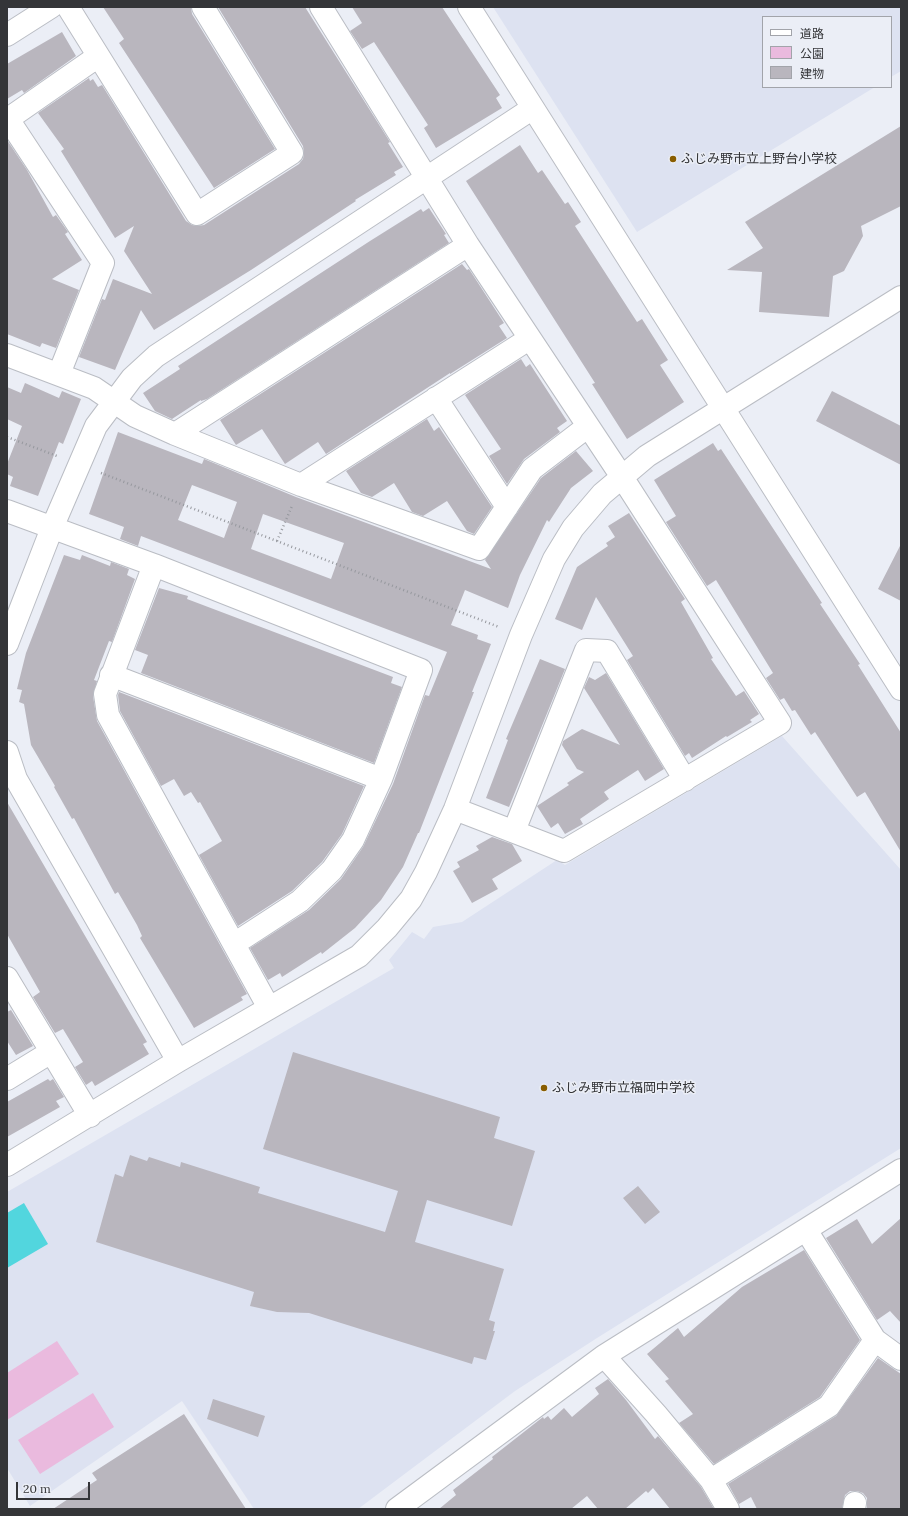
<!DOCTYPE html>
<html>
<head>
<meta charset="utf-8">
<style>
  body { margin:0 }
  #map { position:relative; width:908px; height:1516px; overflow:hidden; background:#ebeef6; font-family:Lora,"Noto Sans JP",serif }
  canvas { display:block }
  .frame { position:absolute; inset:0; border:8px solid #343538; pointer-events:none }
  .legend { position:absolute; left:762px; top:16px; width:130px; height:72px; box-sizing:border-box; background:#ebeef6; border:1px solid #a2a4aa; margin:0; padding:5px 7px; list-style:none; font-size:12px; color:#343538 }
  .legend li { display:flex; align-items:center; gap:8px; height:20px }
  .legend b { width:20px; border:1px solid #a2a4aa }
  .scale { position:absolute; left:16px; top:1482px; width:74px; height:18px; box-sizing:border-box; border:2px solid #343538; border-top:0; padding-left:5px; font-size:12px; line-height:14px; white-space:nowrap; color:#343538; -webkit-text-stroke:3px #ebeef6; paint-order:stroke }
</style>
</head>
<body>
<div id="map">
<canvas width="908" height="1516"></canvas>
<div class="frame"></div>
<ul class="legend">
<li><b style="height:5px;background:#fff"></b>道路</li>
<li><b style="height:11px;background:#eabade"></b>公園</li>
<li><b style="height:11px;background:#b9b6be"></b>建物</li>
</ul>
<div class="scale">20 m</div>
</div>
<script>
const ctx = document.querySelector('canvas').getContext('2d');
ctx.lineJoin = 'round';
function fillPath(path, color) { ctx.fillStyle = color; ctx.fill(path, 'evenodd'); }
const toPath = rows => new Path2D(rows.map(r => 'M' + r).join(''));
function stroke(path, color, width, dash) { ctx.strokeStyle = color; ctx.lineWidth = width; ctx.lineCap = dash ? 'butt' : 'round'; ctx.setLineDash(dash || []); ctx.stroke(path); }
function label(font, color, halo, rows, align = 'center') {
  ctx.font = font + ' Lora,"Noto Sans JP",serif'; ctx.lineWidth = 3; ctx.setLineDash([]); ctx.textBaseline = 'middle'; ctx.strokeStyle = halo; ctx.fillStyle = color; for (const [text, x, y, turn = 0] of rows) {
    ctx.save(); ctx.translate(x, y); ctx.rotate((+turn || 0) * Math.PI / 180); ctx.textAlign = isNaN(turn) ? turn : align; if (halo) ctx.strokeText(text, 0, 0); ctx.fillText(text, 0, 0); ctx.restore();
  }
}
fillPath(toPath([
  [493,7,901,7,901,71,891,77,891,17,763,17,763,87,875,87,637,232],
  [782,736,901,870,901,1148,597,1338,515,1391,358,1509,254,1509,182,1401,30,1506,7,1468,7,1192,394,968,389,960,412,932,424,939,433,927,462,922,557,860,565,865]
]), '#dde2f1');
fillPath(toPath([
  [57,1341,79,1374,7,1420,7,1373],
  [93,1393,114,1427,40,1474,18,1440]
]), '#eabade');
fillPath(toPath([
  [24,1203,48,1244,7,1268,7,1213]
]), '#52d6de');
fillPath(toPath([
  [103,7,191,7,192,14,275,149,214,188,119,43,124,39],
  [218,7,305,7,390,142,388,143,403,167,394,172,396,175,355,200,356,201,251,270,154,330,141,310,115,370,79,357,102,299,105,300,113,279,152,294,124,251,134,226,115,238,61,151,64,149,38,113,89,78,90,81,93,79,98,87,102,85,186,221,192,225,198,226,204,225,299,164,303,159,304,153,303,146],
  [352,7,442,7,500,95,496,98,502,108,436,148,424,128,428,125,374,42,362,49,350,31,362,23],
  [62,32,76,56,24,93,22,90,7,99,7,64],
  [901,126,901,206,861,226,863,236,844,271,833,276,829,317,759,312,762,272,727,270,763,248,745,222],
  [7,140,27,170,53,217,56,215,68,232,65,234,82,260,52,279,79,290,56,348,42,343,40,347,7,334],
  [520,145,538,173,542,170,565,204,568,202,581,222,575,226,637,322,642,319,668,360,660,365,684,402,627,439,592,384,595,383,466,181],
  [429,208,446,234,444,235,449,243,207,399,201,401,201,400,172,419,155,411,143,393,180,369,178,366,370,241,421,209,423,212],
  [462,264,467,270,469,269,504,323,499,326,507,338,450,374,450,373,326,454,318,442,285,464,262,429,236,445,220,420],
  [521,359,526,367,530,364,567,421,557,428,560,432,524,459,507,484,489,456,501,449,465,395],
  [25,383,59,398,62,391,81,399,63,444,59,442,38,496,10,486,13,477,7,474,7,464,22,426,7,419,7,387,21,393],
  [832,391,901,426,901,465,816,421],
  [427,419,434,431,439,427,492,507,474,534,467,531,447,501,423,516,412,512,394,483,372,497,361,493,346,471],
  [118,432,202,464,204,459,296,497,491,569,485,560,541,478,576,451,593,471,571,488,549,522,547,520,520,575,508,608,465,590,451,625,478,635,477,639,491,644,472,692,474,692,419,833,418,833,403,867,381,900,355,928,322,954,321,952,282,977,280,973,268,980,250,948,309,910,341,879,363,847,393,784,425,695,429,696,447,652,141,536,138,546,120,539,124,527,89,514],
  [192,485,237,502,224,538,178,520],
  [263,514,344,543,331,579,251,549],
  [713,443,718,451,721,449,822,603,820,604,860,664,858,665,901,733,901,852,865,792,857,797,815,732,811,735,795,710,792,711,784,698,780,700,766,678,773,673,716,580,707,586,666,522,676,516,654,480],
  [629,513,685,599,681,602,713,658,711,659,736,696,744,691,759,714,750,720,752,722,727,737,726,736,692,758,689,753,685,756,627,660,633,656,596,597,582,630,555,619,577,567,608,546,606,543,615,537,608,526],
  [901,544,901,601,878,589],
  [64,555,80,560,82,555,110,566,111,562,129,569,127,575,135,579,112,642,109,641,94,680,97,681,93,696,97,721,247,994,241,997,243,1000,194,1028,140,938,142,936,137,925,118,892,115,894,74,818,72,819,54,787,55,786,31,745,24,704,19,702,22,690,17,689,26,653],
  [159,588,188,596,187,599,393,677,391,683,402,687,374,763,141,673,148,655,135,650],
  [540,659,565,669,509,807,486,798,508,740,506,739],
  [606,673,664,769,645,781,638,770,604,792,609,799,580,819,583,824,565,834,558,823,551,828,537,806,569,785,567,783,584,772,577,769,562,745,563,741,582,729,620,745,584,688,589,677,595,680],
  [119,692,364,786,342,834,322,862,292,891,238,926,199,855,222,841,200,802,198,803,191,792,184,796,174,779,161,786,120,711,118,695],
  [7,802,147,1042,143,1044,149,1054,95,1086,92,1081,86,1085,75,1067,83,1062,63,1029,55,1033,33,997,40,992,7,934],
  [492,837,512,844,522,861,492,879,498,889,472,903,453,871,460,867,457,862,479,850,476,846],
  [11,1010,33,1046,16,1055,7,1041,7,1012],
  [293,1052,500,1117,494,1138,535,1151,512,1226,427,1200,415,1242,504,1269,489,1320,495,1322,493,1331,495,1331,486,1360,474,1357,472,1364,309,1313,277,1312,250,1306,254,1292,96,1242,115,1174,123,1177,130,1155,147,1161,149,1157,180,1167,181,1162,260,1187,258,1193,385,1232,398,1191,263,1149],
  [48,1079,50,1081,53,1079,64,1097,56,1101,60,1107,7,1137,7,1102],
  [638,1186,660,1212,645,1224,623,1198],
  [901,1218,901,1323,890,1311,877,1320,826,1238,857,1219,872,1244],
  [804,1250,860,1340,820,1397,714,1464,679,1423,693,1414,665,1381,669,1379,647,1354,678,1328,684,1337,742,1287],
  [878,1358,901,1374,901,1509,867,1509,867,1498,863,1493,857,1491,850,1491,845,1495,842,1509,757,1509,751,1497,739,1504,728,1484,836,1416],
  [608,1379,626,1400,655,1439,658,1436,701,1487,714,1509,670,1509,653,1488,648,1493,646,1491,625,1509,598,1509,587,1496,571,1509,439,1509,456,1495,453,1490,493,1459,492,1457,543,1417,544,1419,548,1416,551,1420,564,1408,572,1417,599,1394,595,1388],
  [213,1399,265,1416,258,1437,207,1419],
  [184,1414,246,1509,53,1509,97,1480,92,1473]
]), '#b9b6be');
const minor = toPath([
  [68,7,197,214,292,153,203,7],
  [321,7,468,245,622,477,780,723,564,851,455,809],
  [469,7,901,689],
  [7,35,51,7],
  [7,355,94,388,135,416,175,434,301,485,479,549,532,469,587,427],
  [59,374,103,263,8,119,97,57],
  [436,398,507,507],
  [175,434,468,245],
  [301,485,529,339],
  [7,511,154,565,421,670,381,779,353,840,332,870,300,901,234,944],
  [154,565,105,694,108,715,269,1008],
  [7,644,52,528,96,426,132,378,156,356,533,108],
  [111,675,381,779],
  [7,752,16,779,178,1061],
  [514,831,586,650,607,651,685,780],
  [7,978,90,1116],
  [7,1079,51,1052],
  [7,1165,178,1061,359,956,387,928,411,899,426,872,455,809,521,635,554,559,573,528,602,494,647,456,901,297],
  [806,1230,875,1340,901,1359],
  [604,1356,656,1414,711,1480,728,1509],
  [711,1480,829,1406,875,1340],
  [397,1509,604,1356,901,1170],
  [854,1509,855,1503]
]);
stroke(minor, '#babdc4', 24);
stroke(toPath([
  [7,437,57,456],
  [101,473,499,627],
  [277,541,292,506]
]), '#96989e', 2.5, [1, 3]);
stroke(minor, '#fff', 22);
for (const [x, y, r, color] of [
  [673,159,4,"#895d00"],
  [544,1088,4,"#895d00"]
]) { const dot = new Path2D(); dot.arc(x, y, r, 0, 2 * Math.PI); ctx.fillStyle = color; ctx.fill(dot); stroke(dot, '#ebeef6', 1.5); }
label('13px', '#343538', '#ebeef6', [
  ["ふじみ野市立上野台小学校",681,159],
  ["ふじみ野市立福岡中学校",552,1088]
], 'left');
</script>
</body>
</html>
